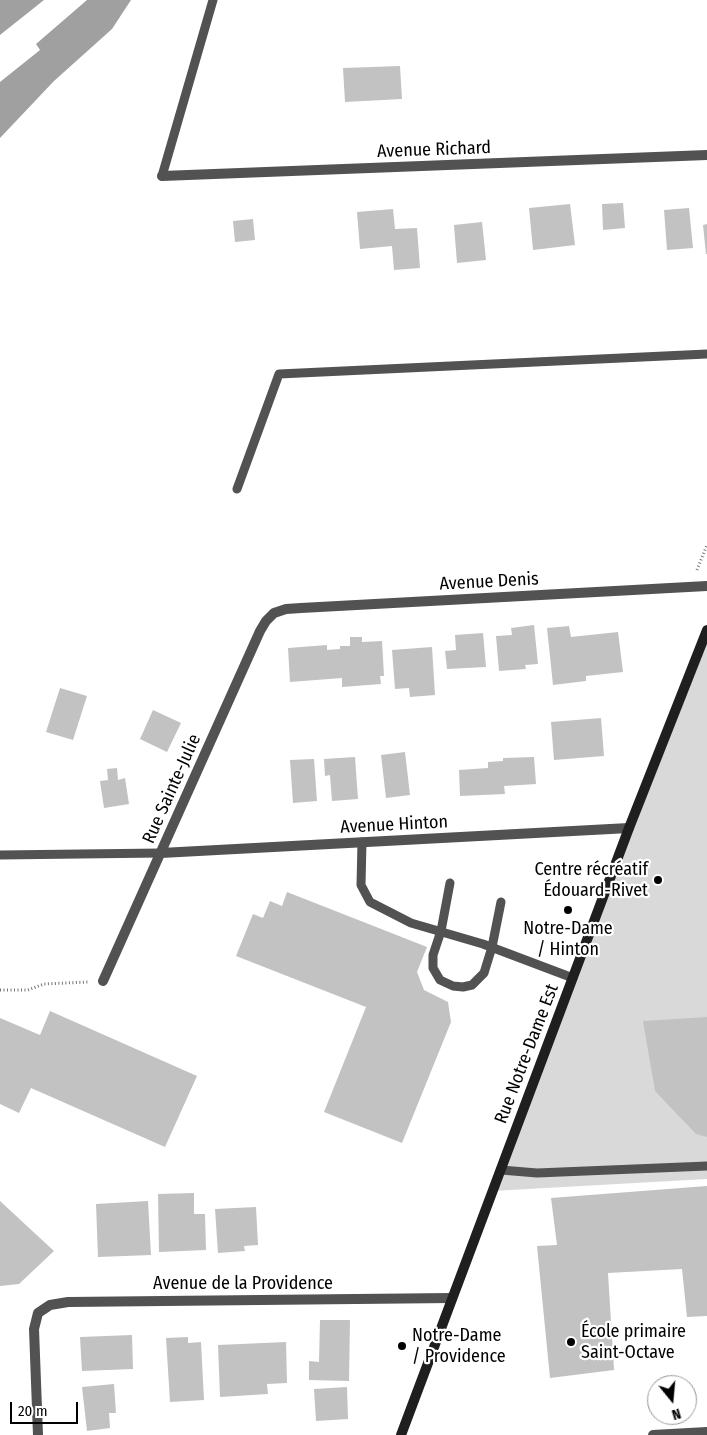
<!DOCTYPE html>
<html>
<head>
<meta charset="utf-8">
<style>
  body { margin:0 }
  #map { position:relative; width:707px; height:1435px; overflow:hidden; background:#fff; font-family:"Fira Sans Condensed",sans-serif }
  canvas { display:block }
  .north { position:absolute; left:647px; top:1375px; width:50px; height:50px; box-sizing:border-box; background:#fff; border:1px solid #999; border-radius:50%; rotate:163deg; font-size:14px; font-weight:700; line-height:20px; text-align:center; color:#000 }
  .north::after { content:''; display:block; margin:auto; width:18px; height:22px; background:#000; clip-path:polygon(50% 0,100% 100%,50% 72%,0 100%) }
  .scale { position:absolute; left:10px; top:1402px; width:68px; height:22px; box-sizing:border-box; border:2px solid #000; border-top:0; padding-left:6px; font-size:15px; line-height:18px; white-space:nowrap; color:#000; -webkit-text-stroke:4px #fff; paint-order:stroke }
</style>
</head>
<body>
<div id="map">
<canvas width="707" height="1435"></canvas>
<div class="north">N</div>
<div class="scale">20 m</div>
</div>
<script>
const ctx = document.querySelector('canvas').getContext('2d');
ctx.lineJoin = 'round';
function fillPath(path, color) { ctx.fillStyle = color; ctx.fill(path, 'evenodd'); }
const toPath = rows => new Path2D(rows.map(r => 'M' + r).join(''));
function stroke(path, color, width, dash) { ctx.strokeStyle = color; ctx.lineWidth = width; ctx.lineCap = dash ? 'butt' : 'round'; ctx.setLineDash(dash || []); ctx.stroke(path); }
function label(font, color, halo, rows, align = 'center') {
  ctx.font = font + ' "Fira Sans Condensed",sans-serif'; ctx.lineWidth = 4.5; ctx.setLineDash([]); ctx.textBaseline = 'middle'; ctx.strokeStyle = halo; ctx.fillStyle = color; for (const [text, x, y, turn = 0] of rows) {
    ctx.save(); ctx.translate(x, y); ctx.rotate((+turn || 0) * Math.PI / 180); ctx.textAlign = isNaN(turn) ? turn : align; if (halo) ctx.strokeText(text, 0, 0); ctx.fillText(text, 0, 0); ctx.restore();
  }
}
fillPath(toPath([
  [707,634,707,1179,492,1191]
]), '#d9d9d9');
fillPath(toPath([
  [0,0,44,0,0,35],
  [87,0,131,0,112,29,54,81,0,138,0,82,40,50,36,44]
]), '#a0a0a0');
fillPath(toPath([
  [400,66,402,99,345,102,343,68],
  [623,203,625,228,603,230,602,204],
  [570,204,575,245,533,250,529,208],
  [689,208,693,248,667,250,664,210],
  [393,209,395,229,417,228,420,268,394,270,392,246,360,249,357,212],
  [253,219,255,240,235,242,233,221],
  [482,222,486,260,457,263,454,225],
  [707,224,707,254,706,254,703,225],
  [534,625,538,664,525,665,526,669,499,671,496,636,512,635,511,628],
  [569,626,571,637,618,632,623,672,586,676,586,681,553,685,547,628],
  [483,633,486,667,447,669,445,651,456,650,455,635],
  [350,637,362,637,362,642,382,641,384,676,380,676,381,684,342,687,342,678,290,682,288,648,327,645,327,650,340,649,340,646,350,646],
  [432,647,435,695,410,697,409,688,395,689,392,650],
  [60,688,87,696,73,740,46,732],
  [153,710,181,723,167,752,140,739],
  [601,718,604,756,554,760,551,722],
  [405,752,410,795,386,798,381,755],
  [355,757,358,799,332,801,330,775,325,776,324,759],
  [534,757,536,784,504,786,505,794,460,796,459,770,488,768,488,762,503,761,503,758],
  [314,759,317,801,293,803,290,760],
  [117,768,118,780,125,778,129,804,104,808,100,781,108,780,107,769],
  [287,892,427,947,417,972,424,990,448,1002,451,1022,402,1143,324,1112,366,1007,236,956,253,914,263,918,270,901,282,906],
  [50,1011,197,1076,165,1147,31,1088,19,1113,0,1104,0,1018,40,1035],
  [707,1017,707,1137,696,1134,655,1091,643,1021],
  [707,1186,707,1316,687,1317,682,1269,608,1273,614,1370,550,1378,537,1246,557,1245,551,1198],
  [194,1193,194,1214,205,1214,206,1250,159,1252,158,1194],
  [0,1201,54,1251,19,1284,0,1286],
  [148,1201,151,1255,98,1257,96,1204],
  [256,1207,258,1245,244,1246,245,1251,218,1253,215,1209],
  [320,1320,350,1320,349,1381,309,1380,309,1361,319,1362],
  [132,1335,133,1369,82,1371,80,1337],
  [188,1337,188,1343,201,1342,204,1400,170,1402,166,1338],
  [286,1342,287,1383,267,1384,268,1394,220,1397,218,1345],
  [114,1384,116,1413,109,1413,110,1428,87,1431,82,1387],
  [347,1387,348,1419,316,1421,314,1389]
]), '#c2c2c2');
stroke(toPath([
  [697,570,707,545],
  [0,990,28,990,44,984,88,982]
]), '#747474', 3, [1, 2.5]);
stroke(toPath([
  [162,176,213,0],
  [237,489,279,374,707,354],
  [362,842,361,885,370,902,411,923,483,944,573,978],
  [0,855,161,853],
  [450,883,441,931,433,955,433,968,440,980,453,986,463,987,472,985,484,973,492,947,501,902],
  [501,1170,537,1173,707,1166]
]), '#525252', 9);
stroke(toPath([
  [162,176,707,155],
  [161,853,629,828],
  [103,981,260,631,266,621,274,613,286,609,301,608,707,586],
  [38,1435,34,1329,38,1313,50,1305,68,1302,452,1298],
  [653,1435,707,1432]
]), '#525252', 10);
stroke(toPath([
  [401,1435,629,828,707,630]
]), '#1f1f1f', 10);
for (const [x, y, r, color] of [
  [658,880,5,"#000"],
  [568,910,5,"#000"],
  [571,1342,5,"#000"],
  [402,1346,5,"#000"]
]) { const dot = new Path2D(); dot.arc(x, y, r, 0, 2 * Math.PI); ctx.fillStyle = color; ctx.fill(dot); stroke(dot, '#fff', 2); }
label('18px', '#000', '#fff', [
  ["Avenue Richard",434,150,-2],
  ["Avenue Denis",489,582,-3],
  ["Rue Sainte-Julie",172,789,-66],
  ["Avenue Hinton",394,825,-3],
  ["Rue Notre-Dame Est",527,1054,-69],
  ["Avenue de la Providence",243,1284]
]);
label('18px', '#000', '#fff', [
  ["Centre récréatif",648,870,"right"],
  ["Édouard-Rivet",648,891,"right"],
  ["Notre-Dame",568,929,"center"],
  ["/ Hinton",568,950,"center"],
  ["École primaire",581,1332],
  ["Saint-Octave",581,1353],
  ["Notre-Dame",412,1336],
  ["/ Providence",412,1357]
], 'left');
</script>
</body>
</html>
